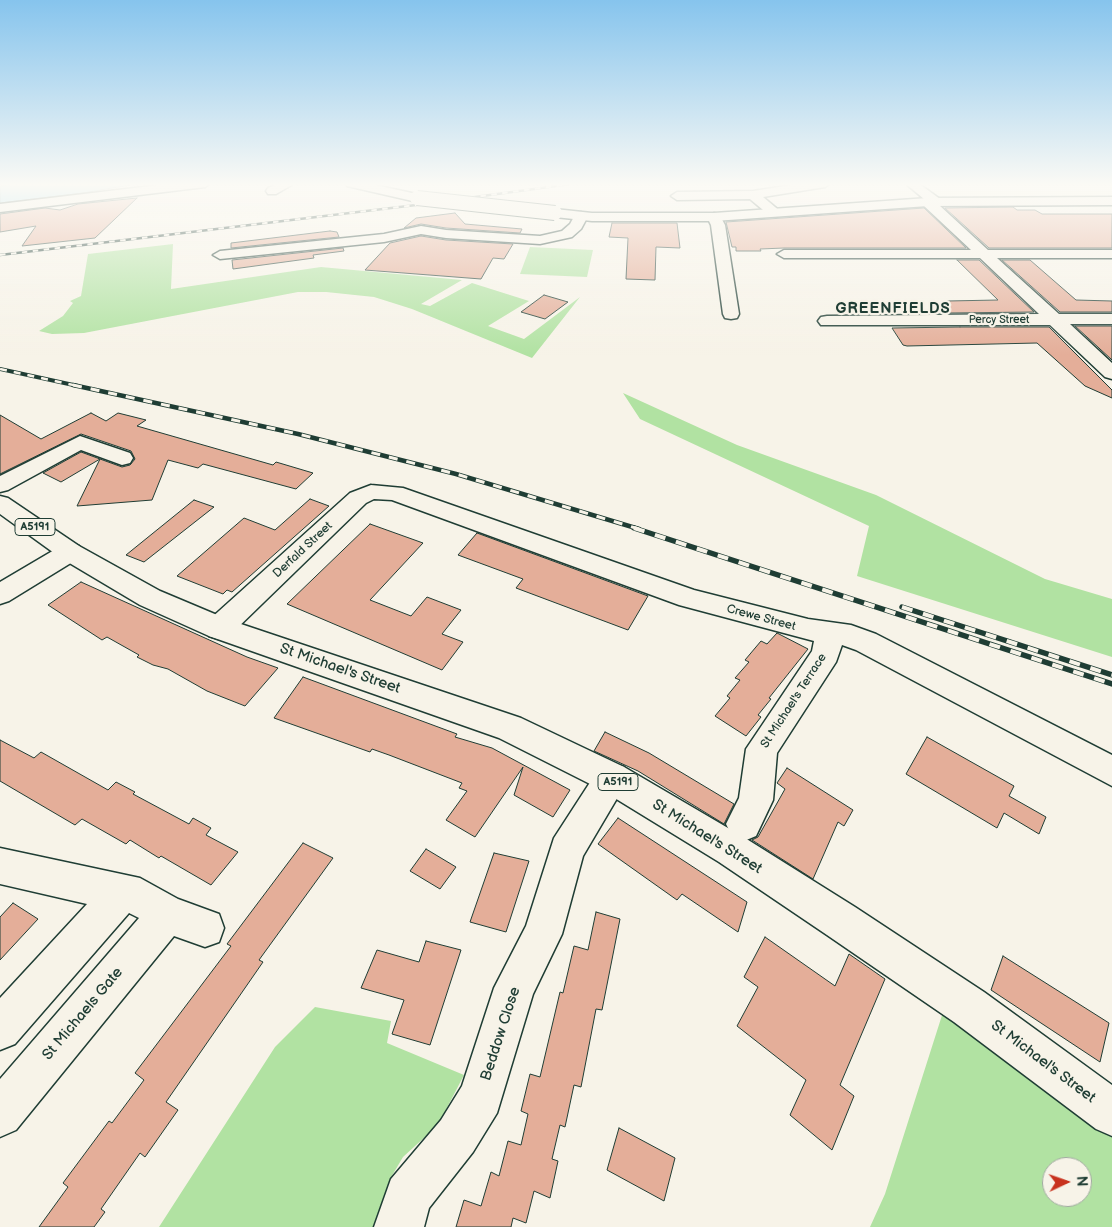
<!DOCTYPE html>
<html>
<head>
<meta charset="utf-8">
<style>
  body { margin:0 }
  #map { position:relative; width:1112px; height:1227px; overflow:hidden; background:#f7f3e8; font-family:"Balsamiq Sans",sans-serif }
  canvas { display:block }
  .north { position:absolute; left:1042px; top:1157px; width:50px; height:50px; box-sizing:border-box; background:#f7f3e8; border:1px solid #a1aaa0; border-radius:50%; rotate:87deg; font-size:14px; font-weight:700; line-height:20px; text-align:center; color:#1f3d34 }
  .north::after { content:''; display:block; margin:auto; width:18px; height:22px; background:#c8321e; clip-path:polygon(50% 0,100% 100%,50% 72%,0 100%) }
</style>
</head>
<body>
<div id="map">
<canvas width="1112" height="1227"></canvas>
<div class="north">N</div>
</div>
<script>
const ctx = document.querySelector('canvas').getContext('2d');
ctx.lineJoin = 'round';
function fillPath(path, color) { ctx.fillStyle = color; ctx.fill(path, 'evenodd'); }
const toPath = rows => new Path2D(rows.map(r => 'M' + r).join(''));
function stroke(path, color, width, dash) { ctx.strokeStyle = color; ctx.lineWidth = width; ctx.lineCap = dash ? 'butt' : 'round'; ctx.setLineDash(dash || []); ctx.stroke(path); }
function label(font, color, halo, rows, align = 'center') {
  ctx.font = font + ' "Balsamiq Sans",sans-serif'; ctx.lineWidth = 4.5; ctx.setLineDash([]); ctx.textBaseline = 'middle'; ctx.strokeStyle = halo; ctx.fillStyle = color; for (const [text, x, y, turn = 0] of rows) {
    ctx.save(); ctx.translate(x, y); ctx.rotate((+turn || 0) * Math.PI / 180); ctx.textAlign = isNaN(turn) ? turn : align; if (halo) ctx.strokeText(text, 0, 0); ctx.fillText(text, 0, 0); ctx.restore();
  }
}
fillPath(toPath([
  [173,244,171,289,321,267,462,280,421,304,430,306,472,283,529,301,488,326,524,339,580,297,532,358,412,309,374,297,326,292,298,292,84,333,52,334,39,331,63,316,73,303,70,301,81,296,88,254],
  [530,247,593,250,587,277,520,274],
  [623,393,737,445,876,495,1045,579,1112,599,1112,657,857,576,869,526,640,419],
  [315,1007,391,1021,387,1043,464,1075,438,1125,403,1157,390,1179,373,1227,159,1227,275,1047],
  [944,1009,1112,1133,1112,1227,870,1227,885,1194],
  [1052,1167,1082,1167,1082,1197,1052,1197]
]), '#b1e2a2');
const water = toPath([
  [28,183,142,183,83,193,0,203,0,186,28,183]
]);
fillPath(water, '#93dcf5');
stroke(water, '#659ca8', 1);
const building = toPath([
  [137,198,95,238,22,246,36,226,0,232,0,214,45,208,60,210,78,204,137,198],
  [1013,207,1017,210,1035,210,1042,214,1112,214,1112,248,989,248,945,208,1013,207],
  [924,208,966,248,784,248,760,249,761,251,736,251,736,247,732,247,726,222,924,208],
  [455,213,465,224,522,229,520,233,446,228,421,224,404,228,416,218,455,213],
  [612,223,677,223,680,248,656,247,655,280,626,279,628,238,609,237,612,223],
  [330,231,337,232,339,237,231,248,231,243,330,231],
  [421,236,446,240,513,244,504,259,493,258,481,279,365,270,390,243,421,236],
  [343,248,344,251,313,255,314,258,233,269,232,260,343,248],
  [957,260,979,260,1034,312,948,313,942,306,949,303,947,301,998,300,957,260],
  [1002,260,1030,260,1076,300,1112,301,1112,312,1060,312,1002,260],
  [544,295,568,302,545,319,521,312,544,295],
  [1075,326,1112,326,1112,360,1075,326],
  [960,327,1049,327,1112,390,1112,398,1085,386,1037,343,907,346,903,345,892,328,960,327],
  [91,413,106,421,118,413,146,420,137,426,273,465,276,462,313,473,296,489,203,464,198,468,168,460,152,500,77,506,100,459,122,467,130,465,135,459,131,451,81,434,0,474,0,415,41,439,91,413],
  [81,452,100,459,61,482,43,473,81,452],
  [310,499,329,506,232,592,227,590,223,594,177,576,244,518,275,530,310,499],
  [194,500,214,507,144,562,126,555,194,500],
  [370,524,423,543,370,600,411,616,427,597,461,610,442,634,463,642,442,670,287,604,370,524],
  [477,533,648,596,628,630,516,588,523,579,458,555,477,533],
  [81,582,247,657,278,668,245,706,207,691,168,669,153,665,137,657,139,655,107,637,102,640,48,605,81,582],
  [777,633,808,649,769,698,771,699,758,715,761,717,746,736,715,716,730,698,727,696,740,680,735,678,749,662,745,660,761,641,767,644,777,633],
  [303,677,457,734,455,737,492,748,570,790,553,817,514,795,523,767,475,837,446,820,467,791,459,788,462,783,389,755,372,749,370,752,274,718,303,677],
  [605,732,649,753,734,804,724,824,638,771,594,751,605,732],
  [927,737,1014,786,1009,796,1046,817,1039,834,1004,813,997,828,906,774,927,737],
  [0,740,34,758,41,752,108,790,116,782,135,792,133,794,189,824,193,818,211,828,206,835,238,852,211,885,161,856,159,858,130,840,126,844,82,819,75,825,0,781,0,740],
  [787,768,853,810,844,826,838,822,813,879,752,840,758,837,785,789,777,783,787,768],
  [618,818,747,902,738,932,682,894,677,900,598,844,618,818],
  [303,843,333,858,259,960,263,962,166,1102,178,1110,145,1157,140,1153,101,1209,105,1212,94,1227,39,1227,68,1187,63,1183,109,1121,112,1123,144,1080,135,1073,231,946,227,944,303,843],
  [426,849,456,867,440,889,410,871,426,849],
  [494,853,529,861,506,932,470,922,494,853],
  [13,903,38,919,0,960,0,917,13,903],
  [596,912,620,919,602,1010,596,1009,581,1087,574,1085,565,1127,560,1125,552,1159,558,1161,550,1198,534,1191,526,1223,513,1218,511,1227,456,1227,464,1200,481,1206,491,1172,499,1176,508,1141,521,1145,528,1114,521,1111,530,1074,540,1077,560,992,563,993,574,946,588,950,596,912],
  [765,937,835,986,849,954,885,979,840,1085,854,1096,832,1150,790,1115,806,1080,737,1026,758,987,744,977,765,937],
  [426,941,461,950,430,1045,392,1034,404,1000,361,988,377,950,419,962,426,941],
  [1003,956,1109,1023,1100,1062,991,990,1003,956],
  [619,1128,675,1158,664,1201,607,1170,619,1128]
]);
fillPath(building, '#e4ae99');
stroke(building, '#1f3d34', 1);
const minor = toPath([
  [280,183,295,183,276,194,268,194,266,191,268,188,280,183],
  [804,183,831,183,825,187,763,197,781,212,774,216,769,215,750,199,677,200,671,196,677,192,753,191,804,183],
  [905,183,918,183,940,199,941,202,939,205,988,250,1112,250,1112,258,997,258,1059,314,1112,314,1112,324,1070,324,1112,363,1112,379,1105,377,1050,325,821,325,818,321,821,317,827,316,1039,314,980,258,784,258,777,254,784,250,971,250,923,205,922,202,924,199,905,183],
  [581,212,588,216,581,229,572,237,540,244,446,238,421,234,384,242,220,259,213,255,220,251,384,234,421,226,446,230,540,236,562,231,570,224,576,213,581,212],
  [714,213,719,214,725,225,739,314,737,318,731,319,725,318,723,314,711,225,707,217,714,213],
  [80,436,130,453,133,458,130,463,122,465,81,450,8,490,0,492,0,476,80,436],
  [371,485,403,488,694,590,808,619,851,625,876,634,1112,755,1112,786,856,650,842,645,836,662,777,753,773,800,756,836,744,841,732,836,726,824,739,798,746,749,812,651,814,641,679,605,392,500,374,499,366,503,229,636,219,639,209,636,205,628,209,620,350,493,371,485],
  [70,543,79,546,83,552,79,558,9,601,0,604,0,582,61,546,70,543],
  [612,763,624,767,629,778,583,856,562,934,533,994,497,1113,473,1152,429,1208,424,1227,374,1227,391,1179,441,1120,462,1086,494,988,526,926,554,838,600,767,612,763],
  [0,848,140,878,178,899,219,914,224,928,219,942,205,947,174,936,16,1130,0,1137,0,1079,139,918,129,913,15,1044,0,1050,0,998,87,904,0,884,0,848]
]);
const major = toPath([
  [176,183,211,183,205,187,0,212,0,204,176,183],
  [345,183,366,183,421,195,423,198,417,202,347,186,345,183],
  [1112,197,1112,205,928,206,714,221,592,221,555,217,548,213,555,209,592,213,714,213,928,198,1112,197],
  [0,496,8,498,79,546,160,591,229,620,521,718,624,767,745,838,855,907,984,992,1112,1085,1112,1136,1096,1129,954,1022,827,935,719,862,600,789,499,738,209,636,140,605,61,558,0,514,0,496]
]);
stroke(minor, '#1f3d34', 3);
stroke(major, '#1f3d34', 3);
fillPath(minor, '#f7f3e8');
fillPath(major, '#f7f3e8');
const railFar3 = toPath([
  [0,255,416,205,578,183]
]);
const railFar2 = toPath([
  [0,369,78,386]
]);
const railFar1 = toPath([
  [73,385,298,434,456,474,639,529]
]);
const rail = toPath([
  [634,528,1112,684],
  [902,607,1112,675]
]);
stroke(railFar3, '#1f3d34', 2.5);
stroke(railFar2, '#1f3d34', 4);
stroke(railFar1, '#1f3d34', 4.5);
stroke(rail, '#1f3d34', 5.5);
stroke(railFar3, '#f7f3e8', 2, [5.5]);
stroke(railFar2, '#f7f3e8', 2.5, [7]);
stroke(railFar1, '#f7f3e8', 3, [9]);
stroke(rail, '#f7f3e8', 4, [11]);
const majorBridge = toPath([
  [417,198,555,213]
]);
stroke(majorBridge, '#1f3d34', 16, []);
stroke(majorBridge, '#f7f3e8', 14);
const sky = ctx.createLinearGradient(0, 0, 0, 355);
sky.addColorStop(0, '#86c4ed');
sky.addColorStop(0.52, '#fbfaf5');
sky.addColorStop(1, '#fbfaf500');
ctx.fillStyle = sky;
ctx.fillRect(0, 0, 1112, 355);
label('11px', '#1f3d34', '#f7f3e8', [
  ["Percy Street",999,320]
]);
for (const [x, y, w] of [
  [35,527,40],
  [618,782,40]
]) { const box = new Path2D(); box.roundRect(x - w / 2, y - 8.5, w, 17, 4); ctx.fillStyle = '#f7f3e8'; ctx.fill(box); stroke(box, '#1f3d34', 1); }
label('bold 11px', '#1f3d34', null, [
  ["A5191",35,527],
  ["A5191",618,782]
]);
label('12px', '#1f3d34', '#f7f3e8', [
  ["Derfald Street",303,550,-43],
  ["Crewe Street",761,618,15],
  ["St Michael's Terrace",794,701,-57]
]);
ctx.letterSpacing = '1px';
label('bold 15px', '#1f3d34', '#f7f3e8', [
  ["GREENFIELDS",893,309]
]);
ctx.letterSpacing = '0px';
label('15px', '#1f3d34', '#f7f3e8', [
  ["St Michael's Street",340,669,19],
  ["St Michael's Street",707,837,32],
  ["St Michaels Gate",83,1014,-50],
  ["Beddow Close",501,1034,-72],
  ["St Michael's Street",1043,1062,37]
]);
</script>
</body>
</html>
